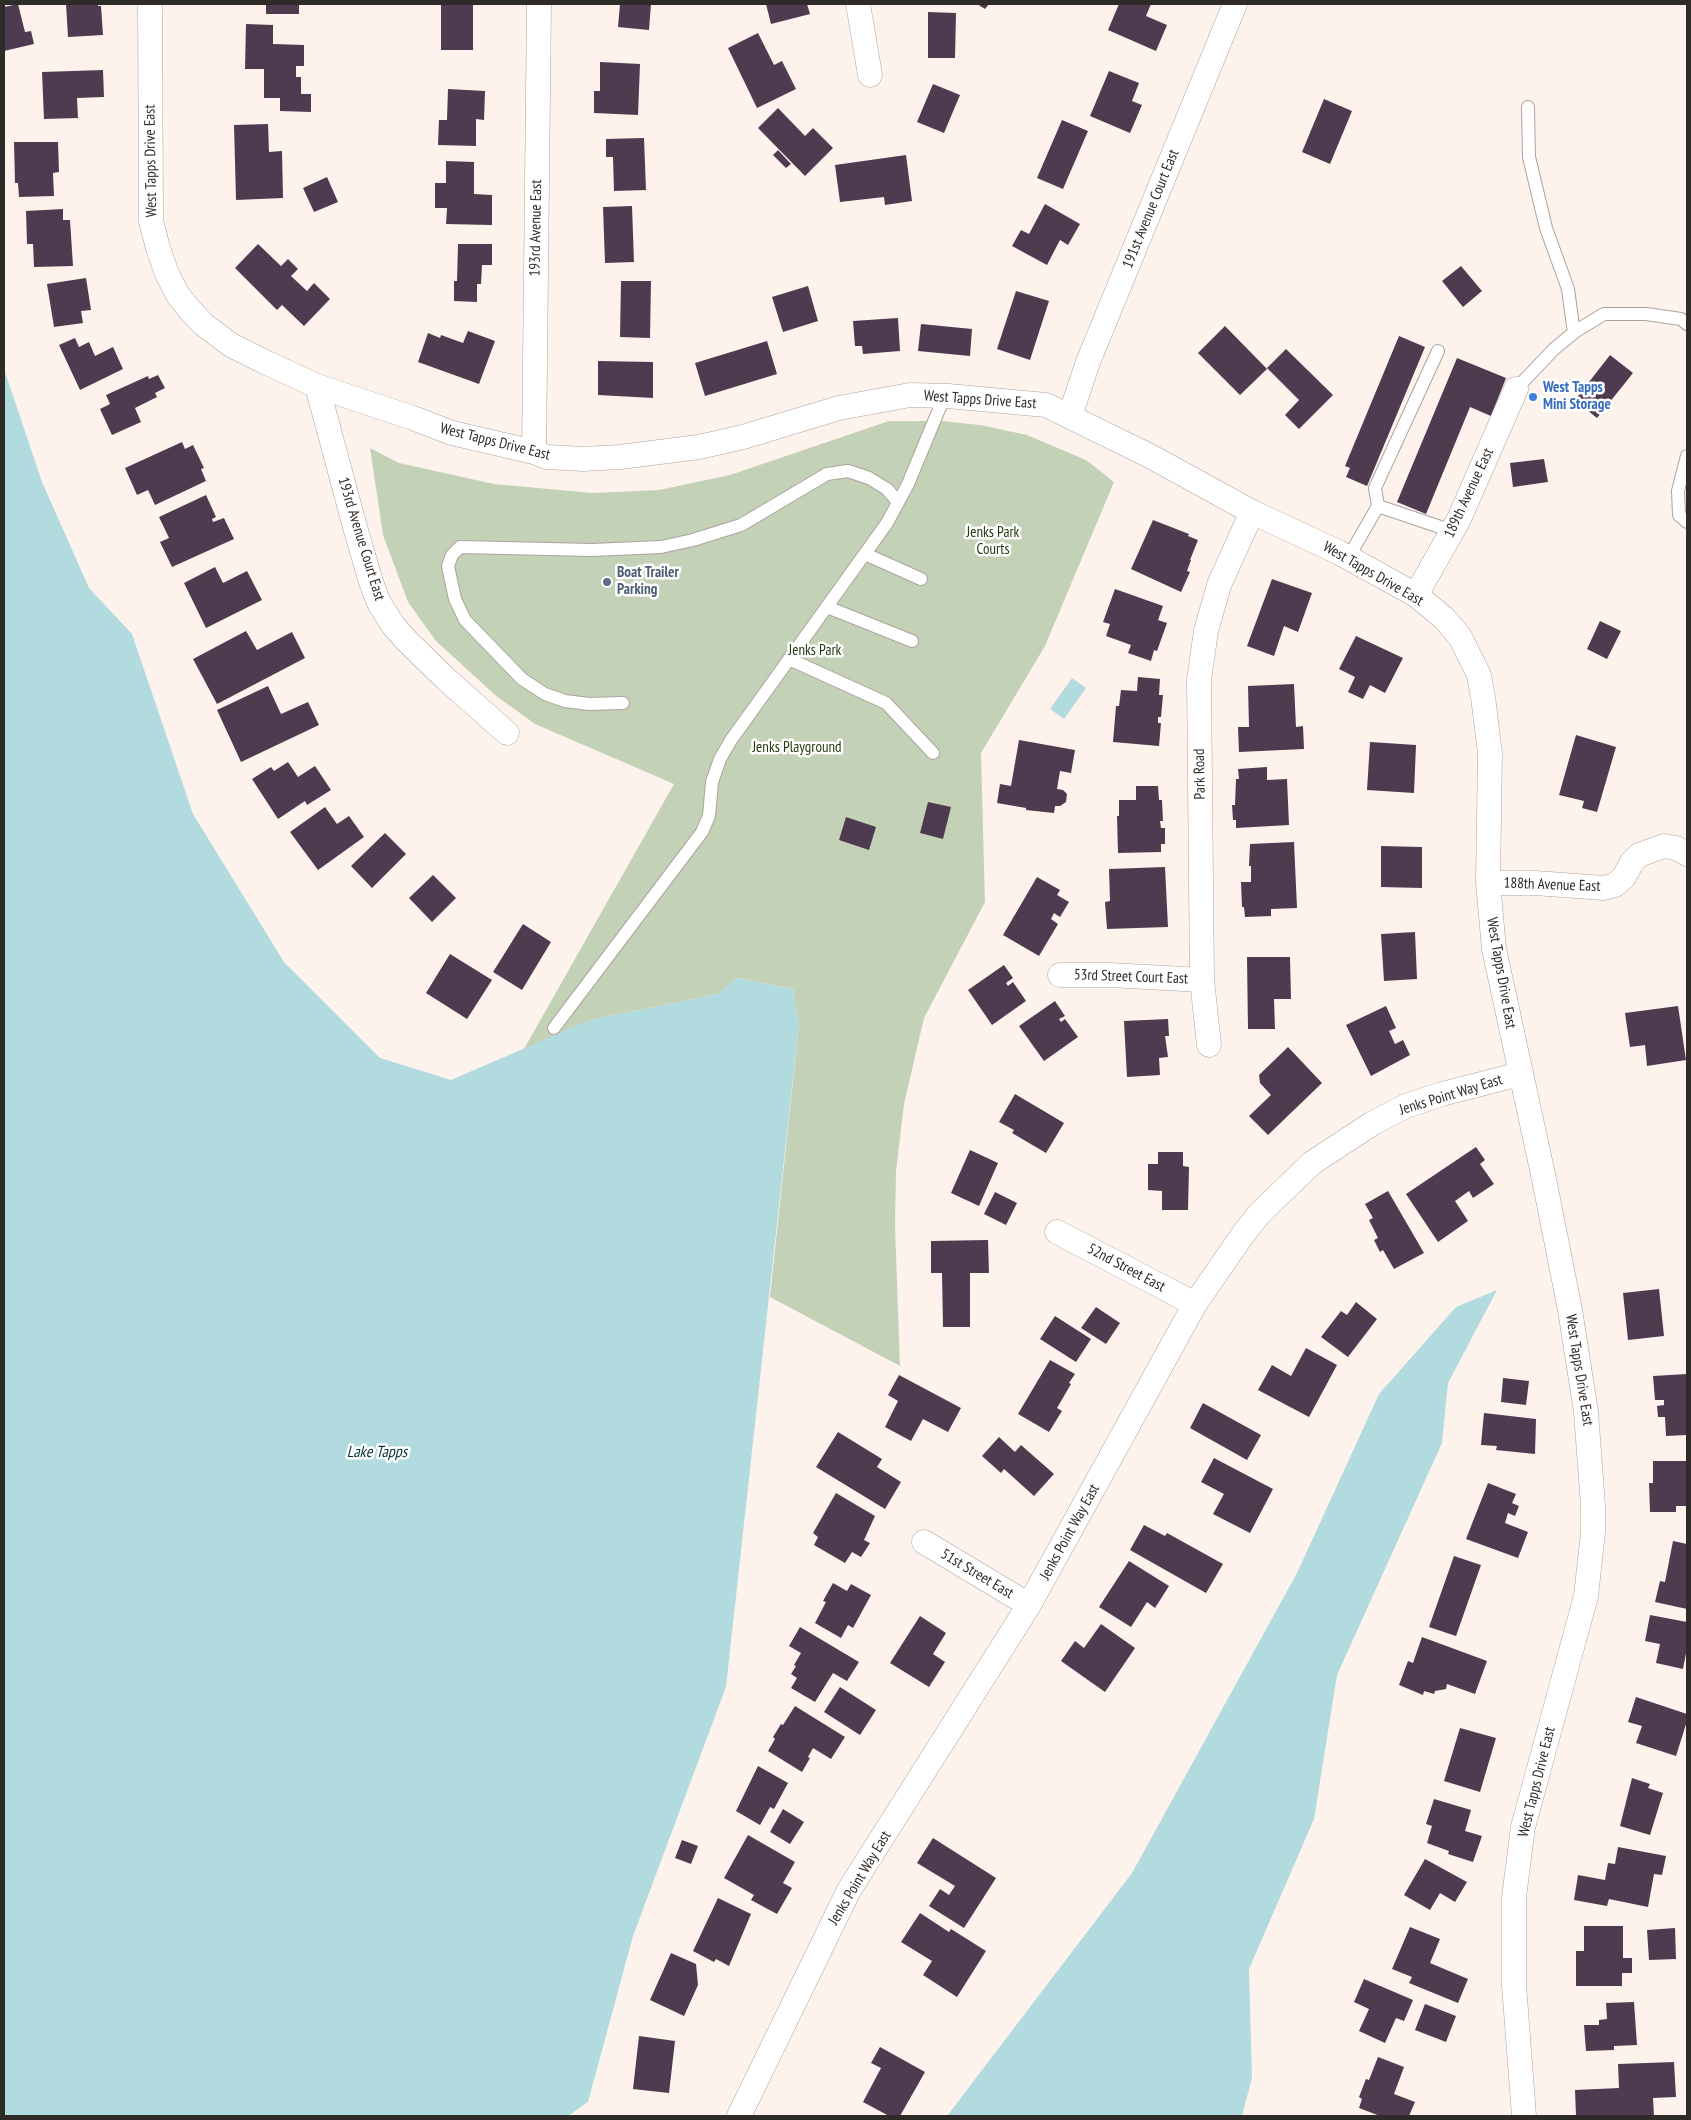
<!DOCTYPE html>
<html>
<head>
<meta charset="utf-8">
<style>
  body { margin:0 }
  #map { position:relative; width:1691px; height:2120px; overflow:hidden; background:#fdf3ec; font-family:"PT Sans Narrow",sans-serif }
  canvas { display:block }
  .frame { position:absolute; inset:0; border:5px solid #2f2b28; pointer-events:none }
</style>
</head>
<body>
<div id="map">
<canvas width="1691" height="2120"></canvas>
<div class="frame"></div>
</div>
<script>
const ctx = document.querySelector('canvas').getContext('2d');
ctx.lineJoin = 'round';
function fillPath(path, color) { ctx.fillStyle = color; ctx.fill(path, 'evenodd'); }
const toPath = rows => new Path2D(rows.map(r => 'M' + r).join(''));
function stroke(path, color, width, dash) { ctx.strokeStyle = color; ctx.lineWidth = width; ctx.lineCap = dash ? 'butt' : 'round'; ctx.setLineDash(dash || []); ctx.stroke(path); }
function label(font, color, halo, rows, align = 'center') {
  ctx.font = font + ' "PT Sans Narrow",sans-serif'; ctx.lineWidth = 5; ctx.setLineDash([]); ctx.textBaseline = 'middle'; ctx.strokeStyle = halo; ctx.fillStyle = color; for (const [text, x, y, turn = 0] of rows) {
    ctx.save(); ctx.translate(x, y); ctx.rotate((+turn || 0) * Math.PI / 180); ctx.textAlign = isNaN(turn) ? turn : align; if (halo) ctx.strokeText(text, 0, 0); ctx.fillText(text, 0, 0); ctx.restore();
  }
}
fillPath(toPath([
  [889,421,942,421,980,425,1027,435,1086,460,1114,482,1045,646,981,753,985,902,924,1018,904,1104,896,1171,895,1225,900,1366,770,1297,799,1024,793,989,737,978,718,994,590,1020,524,1049,674,784,535,724,495,695,436,641,408,602,383,535,370,448,399,463,494,484,593,493,659,490,730,475]
]), '#c3d1b7');
fillPath(toPath([
  [4,369,42,482,89,588,132,634,193,814,284,962,380,1058,451,1080,590,1020,718,994,737,978,793,989,799,1024,726,1687,633,1936,588,2102,568,2116,4,2116],
  [1072,678,1086,688,1064,719,1050,709],
  [1497,1290,1448,1383,1442,1443,1337,1675,1314,1819,1249,1969,1252,2078,1242,2116,947,2116,1132,1873,1297,1573,1379,1394,1456,1307]
]), '#b1dbdf');
fillPath(toPath([
  [18,4,25,32,31,31,34,44,4,51,4,7],
  [66,4,98,4,98,6,101,6,103,35,68,37],
  [266,4,299,4,299,14,266,14],
  [441,4,473,4,473,50,441,50],
  [620,4,651,4,649,30,618,27],
  [766,4,807,4,810,14,771,24],
  [977,4,989,4,985,9],
  [1119,4,1151,4,1146,16,1167,25,1156,51,1108,30],
  [928,12,956,13,955,58,928,58],
  [246,24,273,25,273,44,304,45,304,66,296,66,296,77,301,77,301,94,311,94,311,112,280,111,280,98,264,98,264,69,245,69],
  [758,33,774,65,782,61,796,89,757,108,728,48],
  [600,62,640,64,638,115,594,113,594,91,600,91],
  [103,70,104,97,77,98,78,118,44,119,42,72],
  [1109,71,1139,83,1132,101,1142,105,1130,133,1090,116],
  [933,84,960,95,944,133,917,122],
  [448,89,485,91,484,120,476,119,476,146,438,145,439,120,447,120],
  [1324,99,1352,111,1330,164,1302,152],
  [778,108,805,136,813,128,833,148,805,176,758,128],
  [1062,120,1088,131,1063,189,1037,178],
  [268,124,269,152,282,151,283,198,236,200,234,125],
  [644,138,646,190,614,191,613,157,606,157,606,139],
  [14,142,58,142,59,172,53,173,54,196,19,197,18,183,15,183],
  [778,150,791,164,786,168,773,155],
  [906,155,912,201,885,205,884,197,840,202,835,165],
  [446,161,474,162,474,194,492,195,492,225,446,224,447,208,435,208,435,183,446,183],
  [327,177,338,202,314,212,303,188],
  [1045,204,1080,224,1068,245,1060,240,1047,265,1012,246,1021,230,1029,234],
  [632,206,634,262,605,263,603,207],
  [63,209,63,220,70,220,73,266,34,267,33,244,27,244,26,211],
  [258,244,281,266,288,259,298,269,291,276,307,291,314,283,330,299,304,326,282,305,277,310,235,268],
  [458,244,492,244,492,265,482,265,481,284,477,284,477,302,454,301,454,281,457,281],
  [1461,266,1482,291,1463,307,1442,281],
  [86,278,91,310,81,311,83,323,54,327,47,284],
  [621,281,651,281,650,338,620,337],
  [808,286,818,321,783,332,772,297],
  [1016,291,1049,301,1030,360,997,349],
  [898,318,900,351,863,354,862,346,855,346,853,321],
  [921,324,972,329,970,356,918,351],
  [1225,326,1267,369,1240,395,1198,353],
  [468,331,495,341,479,384,418,362,428,333,440,338,441,335,463,343],
  [1399,336,1425,347,1367,486,1346,477,1350,468,1345,466],
  [75,338,79,347,89,342,95,356,113,347,123,369,80,390,59,345],
  [767,341,777,374,705,396,695,363],
  [1286,349,1333,395,1299,429,1285,415,1299,400,1267,368],
  [1610,355,1633,373,1597,418,1575,400],
  [1457,358,1506,378,1491,416,1470,407,1426,514,1397,502],
  [598,361,653,362,653,398,598,395],
  [158,375,165,388,155,393,157,397,135,408,141,422,112,435,100,409,110,404,106,395,148,376,149,379],
  [182,442,185,449,193,445,204,468,201,469,206,481,155,505,148,490,137,495,125,468],
  [1544,459,1548,482,1513,487,1510,463],
  [206,495,216,517,212,519,213,522,224,518,234,539,172,567,160,542,169,538,159,517],
  [1153,520,1189,534,1188,536,1198,540,1190,560,1191,560,1187,571,1190,572,1181,592,1131,569],
  [215,567,223,583,247,571,262,600,206,628,184,583],
  [1272,579,1312,593,1298,632,1284,626,1274,656,1247,646],
  [1115,589,1163,606,1158,620,1167,623,1157,651,1154,650,1151,661,1128,653,1131,645,1106,636,1110,624,1103,622],
  [1600,621,1621,631,1607,659,1587,649],
  [246,631,257,650,292,632,305,658,217,704,193,659],
  [1356,636,1403,658,1385,693,1370,685,1363,699,1348,692,1355,677,1339,669],
  [1138,677,1160,679,1159,695,1163,695,1161,717,1158,717,1158,723,1161,723,1159,746,1113,742,1116,706,1119,706,1121,690,1137,691],
  [1294,684,1296,727,1303,726,1304,749,1239,752,1238,727,1249,727,1248,686],
  [268,686,281,714,308,702,319,725,241,762,217,710],
  [1576,735,1616,747,1597,812,1582,808,1584,801,1559,795],
  [1019,740,1075,750,1071,773,1060,771,1057,789,1063,790,1067,794,1066,802,1060,806,1055,806,1054,813,1026,810,1026,808,997,803,1000,784,1011,786],
  [1370,742,1416,745,1414,793,1367,790],
  [288,762,298,777,315,766,331,790,307,805,305,801,278,819,252,779,271,767,274,771],
  [1267,767,1267,780,1287,779,1289,825,1236,828,1236,820,1233,820,1232,805,1235,805,1236,779,1239,779,1238,769],
  [1136,786,1158,786,1159,800,1162,800,1163,821,1160,821,1161,828,1165,828,1165,844,1161,844,1161,852,1118,853,1117,816,1119,816,1119,800,1136,800],
  [928,802,951,807,943,839,920,833],
  [325,807,337,824,349,816,364,837,318,870,290,832],
  [846,817,876,827,869,850,839,840],
  [385,833,406,854,372,888,351,866],
  [1294,842,1297,908,1271,909,1271,916,1245,917,1244,907,1242,907,1241,882,1251,882,1251,866,1249,866,1250,844],
  [1381,846,1422,847,1422,888,1381,887],
  [1165,867,1168,927,1107,929,1105,902,1110,901,1109,869],
  [433,875,456,898,432,922,409,898],
  [1037,877,1060,890,1057,895,1069,902,1060,917,1054,913,1051,919,1058,924,1039,956,1003,935],
  [523,924,551,942,522,990,493,972],
  [1415,932,1417,979,1384,981,1381,934],
  [450,954,492,980,467,1019,426,993],
  [1247,957,1290,957,1291,999,1274,999,1275,1029,1248,1029],
  [1004,965,1013,978,1006,983,1008,986,1013,982,1026,1001,992,1025,968,990],
  [1055,1001,1065,1016,1059,1019,1061,1022,1065,1019,1078,1037,1044,1061,1019,1026],
  [1386,1006,1396,1028,1389,1031,1395,1044,1403,1040,1410,1055,1371,1076,1346,1025],
  [1678,1006,1686,1060,1647,1066,1645,1045,1630,1047,1625,1013],
  [1168,1019,1169,1036,1165,1036,1168,1057,1159,1058,1160,1075,1127,1077,1124,1021],
  [1288,1047,1322,1083,1268,1135,1249,1116,1271,1095,1260,1083,1259,1075],
  [1015,1094,1064,1123,1046,1153,1012,1133,1014,1130,999,1122],
  [1476,1147,1485,1160,1480,1164,1494,1184,1473,1198,1469,1191,1455,1201,1468,1221,1438,1242,1406,1194],
  [970,1150,998,1163,979,1206,951,1193],
  [1158,1152,1183,1152,1183,1166,1189,1167,1188,1210,1162,1210,1162,1191,1148,1190,1148,1164,1158,1164],
  [1388,1191,1424,1253,1394,1269,1383,1250,1380,1252,1374,1240,1378,1238,1369,1220,1373,1218,1365,1204],
  [995,1192,1017,1203,1006,1225,984,1214],
  [988,1240,989,1273,970,1273,970,1327,943,1327,942,1273,931,1273,931,1241],
  [1659,1289,1664,1336,1628,1340,1623,1293],
  [1356,1302,1377,1319,1348,1357,1321,1337,1341,1311,1347,1315],
  [1096,1307,1120,1323,1106,1344,1081,1328],
  [1055,1316,1091,1339,1076,1362,1040,1339],
  [1306,1348,1337,1365,1309,1417,1258,1390,1272,1365,1291,1376],
  [1050,1360,1075,1374,1069,1383,1071,1384,1057,1408,1062,1411,1049,1432,1018,1414],
  [1687,1374,1687,1435,1666,1436,1665,1417,1658,1417,1657,1406,1664,1405,1664,1400,1655,1400,1653,1376],
  [899,1375,961,1408,948,1432,923,1419,911,1441,885,1427,898,1401,888,1395],
  [1503,1378,1529,1381,1526,1405,1501,1402],
  [1203,1403,1261,1435,1247,1460,1190,1428],
  [1484,1413,1536,1419,1535,1454,1496,1450,1497,1446,1481,1445],
  [838,1432,882,1459,877,1467,901,1482,885,1509,816,1467],
  [999,1437,1015,1452,1021,1445,1054,1474,1034,1496,1004,1469,1001,1473,982,1456],
  [1214,1458,1273,1489,1250,1533,1213,1514,1224,1494,1201,1482],
  [1653,1461,1687,1461,1687,1506,1676,1506,1676,1512,1650,1512,1649,1483,1653,1483],
  [1488,1483,1516,1494,1512,1503,1519,1506,1515,1516,1508,1513,1505,1523,1528,1532,1518,1558,1466,1539],
  [836,1493,875,1516,864,1540,870,1543,861,1557,852,1552,845,1563,814,1545,818,1537,813,1533],
  [1144,1525,1165,1536,1167,1533,1223,1564,1206,1593,1130,1550],
  [1673,1541,1687,1544,1687,1609,1655,1602,1660,1581,1665,1582],
  [1454,1556,1481,1565,1456,1636,1429,1627],
  [1129,1561,1169,1586,1155,1608,1147,1602,1131,1627,1099,1607],
  [833,1583,847,1591,851,1584,871,1595,853,1628,848,1625,841,1638,815,1623,826,1602,823,1601],
  [1650,1615,1687,1622,1687,1648,1683,1669,1656,1663,1660,1644,1645,1641],
  [920,1616,946,1633,933,1654,945,1662,929,1687,890,1663],
  [1101,1624,1135,1648,1105,1692,1061,1661,1075,1641,1084,1648],
  [800,1627,859,1662,847,1681,833,1673,815,1702,791,1688,797,1678,791,1674,796,1666,794,1665,801,1653,789,1646],
  [1422,1637,1487,1661,1475,1694,1447,1684,1446,1689,1435,1691,1434,1694,1424,1691,1423,1695,1399,1685,1408,1661,1413,1663],
  [840,1687,876,1710,860,1735,824,1712],
  [1636,1697,1687,1714,1687,1721,1676,1756,1636,1743,1642,1726,1628,1722],
  [795,1706,845,1737,831,1759,813,1748,808,1757,810,1758,802,1772,768,1751,775,1739,773,1737,781,1724,783,1725],
  [1460,1728,1496,1738,1480,1792,1444,1781],
  [758,1766,788,1783,774,1809,770,1807,760,1825,736,1811],
  [1632,1778,1650,1784,1648,1788,1663,1793,1650,1835,1620,1826],
  [1434,1799,1471,1810,1465,1831,1482,1836,1473,1862,1448,1854,1449,1851,1427,1843,1432,1826,1426,1824],
  [783,1809,804,1822,790,1844,770,1832],
  [748,1835,795,1862,783,1883,792,1888,777,1914,751,1900,754,1895,724,1878],
  [933,1838,996,1878,964,1928,929,1906,940,1889,949,1895,955,1886,917,1863],
  [682,1840,698,1846,691,1864,675,1858],
  [1618,1847,1666,1856,1662,1875,1654,1874,1648,1907,1609,1899,1607,1906,1574,1900,1578,1875,1605,1880,1608,1863,1615,1864],
  [1425,1859,1467,1882,1455,1902,1440,1893,1430,1910,1404,1895],
  [718,1898,751,1914,729,1966,716,1959,714,1962,693,1951],
  [920,1913,949,1932,951,1929,986,1951,957,1997,923,1975,932,1961,901,1942],
  [1584,1926,1623,1926,1623,1958,1632,1958,1632,1973,1622,1973,1622,1986,1576,1986,1576,1951,1584,1951],
  [1410,1927,1440,1939,1430,1963,1468,1979,1458,2003,1409,1983,1412,1977,1392,1969],
  [1675,1928,1676,1959,1649,1960,1647,1930],
  [671,1953,696,1964,698,1985,684,2016,650,2000],
  [1364,1979,1413,2000,1404,2021,1396,2018,1385,2043,1359,2031,1369,2009,1354,2002],
  [1634,2002,1637,2045,1614,2046,1614,2050,1586,2051,1584,2025,1599,2025,1599,2020,1607,2019,1606,2003],
  [1425,2004,1456,2016,1446,2042,1415,2030],
  [639,2036,675,2041,669,2093,633,2089],
  [880,2047,925,2072,900,2116,889,2116,863,2102,881,2068,871,2063],
  [1378,2057,1404,2067,1394,2094,1415,2102,1409,2116,1380,2116,1359,2108,1362,2099,1359,2097,1366,2079,1369,2080],
  [1674,2062,1676,2097,1653,2098,1654,2116,1576,2116,1575,2090,1619,2088,1618,2064]
]), '#4f3b50');
const service = toPath([
  [1528,107,1529,157,1546,228,1568,289,1574,333],
  [1438,351,1375,488,1378,506,1452,531],
  [1516,389,1554,349,1576,331,1604,314,1646,314,1681,319,1687,324],
  [1687,456,1678,491,1679,515,1687,522],
  [865,554,921,579],
  [1348,558,1378,506],
  [827,607,912,641],
  [789,659,886,703,933,753],
  [623,703,589,704,565,701,545,694,522,679,465,620,455,599,448,566,452,555,460,547,592,550,661,547,693,540,741,525,827,474,848,471,869,478,887,489,898,502],
  [554,1028,702,832,709,816,712,782,720,759,731,740,887,523,908,484,945,395]
]);
const minor = toPath([
  [150,4,151,221,158,248,167,274,178,295,189,309,203,324,231,345,267,363,317,386,413,418,452,433,534,452,547,457,583,459,620,457,699,447,743,437,839,408,910,395,948,396,1046,405,1150,456,1252,512,1338,552,1416,595,1445,619,1460,637,1479,675,1483,697,1490,753,1488,883,1494,949,1544,1179,1570,1310,1586,1412,1593,1506,1593,1532,1586,1596,1523,1827,1514,1897,1514,1985,1524,2116],
  [858,4,870,75],
  [317,386,355,527,371,582,379,603,393,625,405,639,447,680,507,733],
  [1070,416,1088,362,1235,4],
  [534,452,539,4],
  [1416,595,1459,519,1516,389],
  [1488,883,1535,883,1604,888,1615,885,1624,877,1632,862,1639,855,1664,846,1676,848,1687,854],
  [1060,975,1110,975,1202,980],
  [1209,1045,1202,980,1199,680,1206,631,1219,585,1252,512],
  [1057,1232,1195,1304],
  [924,1542,1029,1605],
  [739,2116,849,1890,1029,1605,1195,1304,1244,1233,1260,1213,1312,1163,1373,1123,1406,1106,1442,1094,1520,1074]
]);
stroke(service, '#aca39c', 14);
stroke(minor, '#aca39c', 25);
stroke(service, '#fff', 12);
stroke(minor, '#fff', 24);
for (const [x, y, r, color] of [
  [1533,397,5,"#3f7fe0"],
  [607,582,5,"#5c6f8a"]
]) { const dot = new Path2D(); dot.arc(x, y, r, 0, 2 * Math.PI); ctx.fillStyle = color; ctx.fill(dot); stroke(dot, '#fff', 2); }
label('15px', '#2f2b28', '#fff', [
  ["West Tapps Drive East",151,161,-91],
  ["191st Avenue Court East",1151,209,-68],
  ["193rd Avenue East",536,228,-89],
  ["West Tapps Drive East",980,400,4],
  ["West Tapps Drive East",495,442,14],
  ["189th Avenue East",1469,493,-65],
  ["193rd Avenue Court East",361,539,73],
  ["West Tapps Drive East",1373,574,30],
  ["Park Road",1200,774,-91],
  ["188th Avenue East",1552,885,2],
  ["West Tapps Drive East",1501,973,80],
  ["53rd Street Court East",1131,977,2],
  ["Jenks Point Way East",1451,1095,-17],
  ["52nd Street East",1126,1268,28],
  ["West Tapps Drive East",1579,1370,81],
  ["Jenks Point Way East",1070,1532,-61],
  ["51st Street East",977,1574,31],
  ["West Tapps Drive East",1537,1782,-76],
  ["Jenks Point Way East",860,1878,-59]
]);
label('bold 15px', '#366cbe', '#fff', [
  ["West Tapps",1543,388],
  ["Mini Storage",1543,405]
], 'left');
label('15px', '#263c10', '#fff', [
  ["Jenks Park",993,533],
  ["Courts",993,550],
  ["Jenks Park",815,651],
  ["Jenks Playground",797,748]
]);
label('bold 15px', '#4e5e75', '#fff', [
  ["Boat Trailer",617,573],
  ["Parking",617,590]
], 'left');
label('italic 16px', '#0a3337', '#fff', [
  ["Lake Tapps",377,1452]
]);
</script>
</body>
</html>
